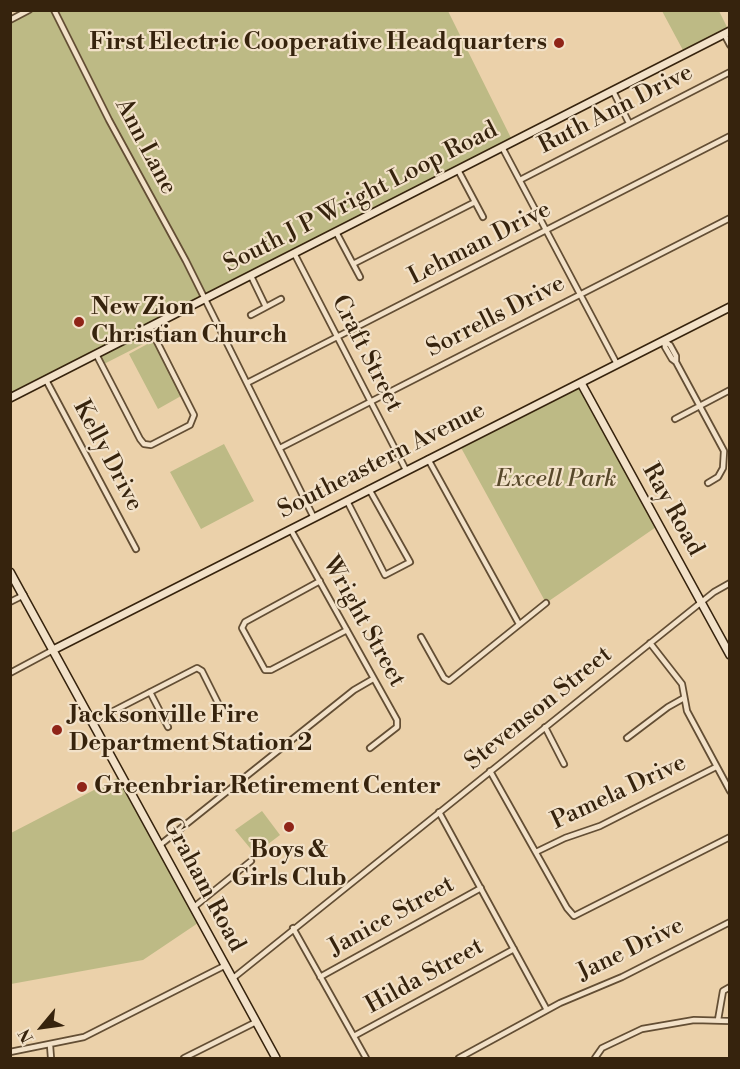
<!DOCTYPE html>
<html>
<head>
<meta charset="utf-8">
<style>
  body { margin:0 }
  #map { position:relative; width:740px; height:1069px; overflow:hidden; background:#ebd1aa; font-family:"Libre Bodoni",serif }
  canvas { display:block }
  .frame { position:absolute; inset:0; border:12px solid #36230d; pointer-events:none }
  .north { position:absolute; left:12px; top:997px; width:60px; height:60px; -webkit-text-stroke:4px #f2e1c8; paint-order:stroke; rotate:241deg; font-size:16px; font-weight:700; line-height:24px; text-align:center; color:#36230d }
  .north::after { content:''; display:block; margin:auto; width:21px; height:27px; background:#36230d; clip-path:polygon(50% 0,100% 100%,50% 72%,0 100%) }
</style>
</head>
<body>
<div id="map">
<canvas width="740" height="1069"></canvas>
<div class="frame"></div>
<div class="north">N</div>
</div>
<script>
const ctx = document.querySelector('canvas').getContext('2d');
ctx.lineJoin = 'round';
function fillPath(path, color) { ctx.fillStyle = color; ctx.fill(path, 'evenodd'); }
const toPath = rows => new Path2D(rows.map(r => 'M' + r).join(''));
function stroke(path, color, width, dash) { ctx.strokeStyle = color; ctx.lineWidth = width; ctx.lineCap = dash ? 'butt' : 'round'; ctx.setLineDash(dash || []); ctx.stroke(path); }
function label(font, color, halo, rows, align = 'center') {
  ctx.font = font + ' "Libre Bodoni",serif'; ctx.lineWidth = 4.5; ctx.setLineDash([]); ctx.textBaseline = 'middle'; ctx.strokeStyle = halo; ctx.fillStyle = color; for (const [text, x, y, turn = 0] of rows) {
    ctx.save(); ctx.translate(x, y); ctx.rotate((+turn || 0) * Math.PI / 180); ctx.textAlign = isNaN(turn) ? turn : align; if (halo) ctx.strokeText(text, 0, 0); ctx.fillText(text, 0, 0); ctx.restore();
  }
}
fillPath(toPath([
  [29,10,448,11,513,142,11,398,10,20],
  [662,11,719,11,729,31,685,54],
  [146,332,150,333,153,339,104,364,101,359,103,354],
  [153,341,181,396,158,409,129,354],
  [581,383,659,525,546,603,459,444],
  [224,444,254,501,201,529,170,472],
  [121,776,201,921,143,960,11,984,11,833],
  [262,811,280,835,255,854,235,830]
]), '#bdba85');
const street = toPath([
  [54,10,109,120,186,261,314,518],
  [10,20,29,10],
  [724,34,730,45],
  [613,91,629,123],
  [502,147,617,364],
  [458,170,483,217],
  [520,180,730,72],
  [336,232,360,277],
  [294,253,406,470],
  [353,264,475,202],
  [251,276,266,307],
  [251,315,281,299],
  [664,341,665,347,672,359,676,362,724,451,723,468,718,477,708,483],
  [664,341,670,345,676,356,676,362],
  [96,354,140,439,144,444,151,445,190,425,194,415,150,328],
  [46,380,136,549],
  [247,383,730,136],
  [675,419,730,390],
  [280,448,730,218],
  [428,459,519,624],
  [347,501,385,575,410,562,369,489],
  [291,530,397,720,397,727,370,748],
  [320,581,245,622,242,628,265,670,271,670,347,630],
  [10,602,24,595],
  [421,637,444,678,449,681,546,603],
  [650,643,682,684,687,711,730,791],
  [10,673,53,650],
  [150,692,168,727],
  [92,722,197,668,202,671,218,703],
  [545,727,564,764],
  [627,738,668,707,684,698],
  [490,771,567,908,574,916,730,837],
  [439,812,547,1010],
  [160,845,354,690,373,679],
  [536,852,565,838,600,826,716,767],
  [194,907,251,861],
  [293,928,366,1058],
  [320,977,481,888],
  [232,979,714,592,730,583],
  [718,1020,723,991,730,987],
  [354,1036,514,949],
  [50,1045,51,1058],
  [10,1052,84,1037,224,966],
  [184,1058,256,1022],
  [459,1058,560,1003,622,977,730,922],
  [595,1058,602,1048,642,1029,694,1020,730,1021]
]);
const secondary = toPath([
  [581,383,730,655],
  [10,398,730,31],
  [10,572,276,1058],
  [53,650,730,307]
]);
stroke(street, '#634e34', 8);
stroke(secondary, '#36230d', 10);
stroke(street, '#f2e1c8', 4.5);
stroke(secondary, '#f2e1c8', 7);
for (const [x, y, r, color] of [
  [559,43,6,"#8f2418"],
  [79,322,6,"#8f2418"],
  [57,730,6,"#8f2418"],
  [82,787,6,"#8f2418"],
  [289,827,6,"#8f2418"]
]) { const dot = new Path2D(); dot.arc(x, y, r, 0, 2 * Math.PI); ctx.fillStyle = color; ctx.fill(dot); stroke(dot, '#f2e1c8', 2); }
label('bold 24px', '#36230d', '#f2e1c8', [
  ["First Electric Cooperative Headquarters",547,43,"right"],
  ["New Zion",91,308],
  ["Christian Church",91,336],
  ["Jacksonville Fire",69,716],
  ["Department Station 2",69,744],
  ["Greenbriar Retirement Center",94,787],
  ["Boys &",289,851,"center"],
  ["Girls Club",289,879,"center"]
], 'left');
label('24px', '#36230d', '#f2e1c8', [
  ["Ruth Ann Drive",616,110,-27],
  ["Ann Lane",145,147,62],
  ["South J P Wright Loop Road",361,198,-27],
  ["Lehman Drive",480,244,-27],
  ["Sorrells Drive",496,317,-27],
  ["Craft Street",366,354,63],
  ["Kelly Drive",107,456,62],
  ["Southeastern Avenue",382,461,-27],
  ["Ray Road",672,510,61],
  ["Wright Street",363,622,61],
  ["Stevenson Street",539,709,-39],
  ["Pamela Drive",619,793,-25],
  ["Graham Road",203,885,62],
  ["Janice Street",392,917,-29],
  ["Jane Drive",631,950,-26],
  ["Hilda Street",425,977,-29]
]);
label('italic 24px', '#58492b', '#f2e1c8', [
  ["Excell Park",556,480]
]);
</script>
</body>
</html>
